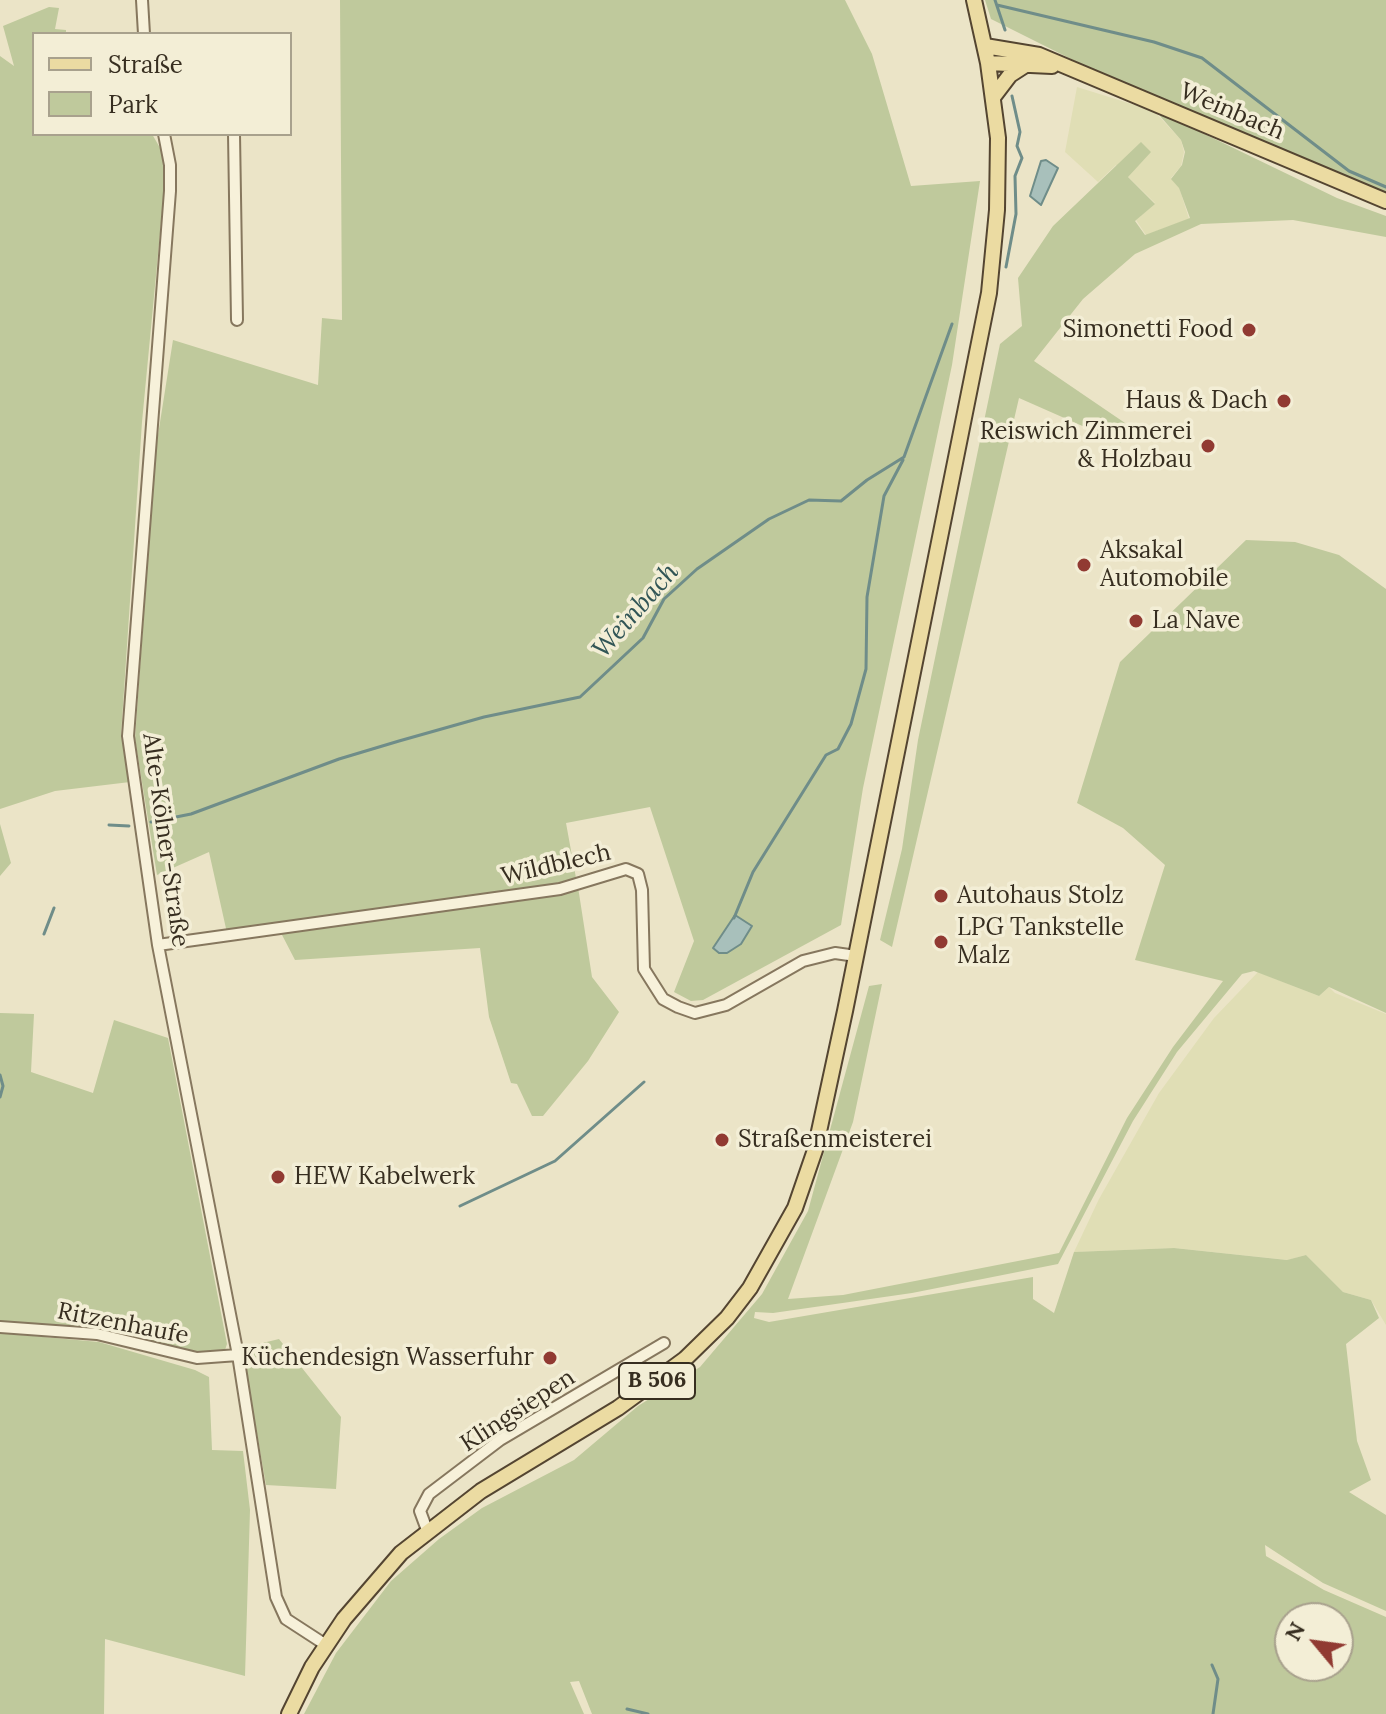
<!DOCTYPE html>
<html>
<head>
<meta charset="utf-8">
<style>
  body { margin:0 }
  #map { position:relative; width:1386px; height:1714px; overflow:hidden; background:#ebe4c7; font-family:Lora,serif }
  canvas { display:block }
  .legend { position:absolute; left:32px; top:32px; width:260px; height:104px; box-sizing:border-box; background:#f3eed6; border:2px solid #a8a18d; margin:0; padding:10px 14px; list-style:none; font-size:24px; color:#372e20 }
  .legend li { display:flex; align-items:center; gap:16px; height:40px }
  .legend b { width:40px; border:2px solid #a8a18d }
  .north { position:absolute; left:1274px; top:1602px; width:80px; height:80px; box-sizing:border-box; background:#f3eed6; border:2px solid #a8a18d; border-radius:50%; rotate:299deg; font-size:22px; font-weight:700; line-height:32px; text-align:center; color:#372e20 }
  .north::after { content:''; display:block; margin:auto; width:28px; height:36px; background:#913a32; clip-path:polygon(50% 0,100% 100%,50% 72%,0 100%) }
</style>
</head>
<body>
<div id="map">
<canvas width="1386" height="1714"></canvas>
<ul class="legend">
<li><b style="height:10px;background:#ebdba2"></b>Straße</li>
<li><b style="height:22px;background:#bfc99c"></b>Park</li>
</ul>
<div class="north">N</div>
</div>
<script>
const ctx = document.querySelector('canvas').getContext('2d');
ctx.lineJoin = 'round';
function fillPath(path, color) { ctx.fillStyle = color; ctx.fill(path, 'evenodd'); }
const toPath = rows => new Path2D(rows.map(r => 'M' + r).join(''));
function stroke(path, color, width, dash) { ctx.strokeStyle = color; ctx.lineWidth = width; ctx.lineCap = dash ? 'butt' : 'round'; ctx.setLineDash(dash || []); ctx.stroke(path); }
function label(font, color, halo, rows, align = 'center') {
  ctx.font = font + ' Lora,serif'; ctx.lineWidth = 7; ctx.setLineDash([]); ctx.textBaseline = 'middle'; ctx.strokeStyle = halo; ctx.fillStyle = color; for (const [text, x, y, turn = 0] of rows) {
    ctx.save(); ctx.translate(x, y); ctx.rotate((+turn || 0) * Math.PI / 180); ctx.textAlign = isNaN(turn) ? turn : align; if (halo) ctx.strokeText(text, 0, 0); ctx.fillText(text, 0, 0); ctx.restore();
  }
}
fillPath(toPath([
  [1077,87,1154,111,1181,140,1184,152,1181,166,1171,178,1179,187,1189,219,1146,235,1136,220,1155,203,1116,165,1098,182,1065,152],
  [1258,972,1319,996,1329,987,1335,993,1386,1014,1386,1325,1371,1300,1343,1292,1306,1255,1288,1260,1174,1248,1074,1252,1099,1199,1159,1093,1214,1018]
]), '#e0deb5');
fillPath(toPath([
  [340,0,845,0,872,54,911,186,980,181,952,365,863,788,841,925,703,1000,691,1001,674,992,694,941,650,807,566,823,576,878,549,885,227,933,209,852,157,875,135,739,155,454,173,340,318,385,322,318,342,320],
  [985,0,1386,0,1386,197,1101,74,991,19],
  [49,7,59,8,55,29,66,30,66,34,34,34,34,134,152,134,167,160,142,422,121,735,130,782,55,791,0,809,0,56,14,66,3,26],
  [1161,113,1337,198,1386,216,1386,237,1293,220,1201,224,1135,254,1083,299,1034,361,1125,423,1121,443,1019,398,892,947,880,940,902,849,918,740,1000,344,1022,326,1018,278,1053,226,1141,142,1151,152,1128,177,1155,204,1135,221,1145,235,1190,218,1179,188,1171,179,1182,165,1185,152,1181,140,1160,116],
  [1246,540,1295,542,1339,555,1386,589,1386,1013,1329,987,1319,996,1254,971,1242,974,1177,1052,1133,1121,1058,1264,912,1293,773,1313,755,1312,754,1318,769,1322,1033,1277,1033,1299,1054,1313,1074,1252,1174,1248,1287,1260,1306,1255,1343,1292,1371,1300,1379,1318,1346,1344,1357,1441,1371,1480,1349,1492,1386,1515,1386,1611,1323,1583,1265,1545,1266,1556,1324,1590,1386,1617,1386,1714,592,1714,579,1681,570,1682,584,1714,304,1714,336,1653,391,1581,439,1539,482,1508,574,1460,638,1406,700,1367,762,1294,808,1211,869,986,882,984,853,1122,788,1299,843,1295,1059,1253,1127,1118,1173,1047,1223,981,1135,960,1165,865,1123,828,1077,803,1120,662],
  [1290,1618,1338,1618,1338,1666,1290,1666],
  [0,824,11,863,0,876],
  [578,887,592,977,619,1012,588,1061,543,1116,532,1116,517,1084,511,1083,489,1017,480,948,295,960,281,933,530,899],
  [0,1013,34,1014,31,1072,93,1093,114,1020,168,1038,227,1344,224,1353,197,1353,97,1331,0,1321],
  [0,1333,99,1342,195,1370,209,1377,212,1450,243,1451,250,1510,245,1676,105,1639,104,1714,0,1714],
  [279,1339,341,1417,336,1489,266,1485,242,1348]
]), '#bfc99c');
const water = toPath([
  [1046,160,1058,168,1041,205,1030,196,1041,161,1046,160],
  [735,915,752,926,741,944,727,953,719,953,713,948,735,915]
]);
fillPath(water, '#a8c0bb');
stroke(water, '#6f8d89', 2);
stroke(toPath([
  [995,0,1005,30],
  [997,5,1154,42,1202,58,1349,171,1386,187],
  [1006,267,1016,214,1015,176,1022,158,1017,146,1020,132,1012,96],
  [151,822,191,814,339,759,399,741,484,717,580,697,643,638,664,599,697,569,769,519,809,500,841,501,867,480,904,457,952,324],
  [109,825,129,826],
  [734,918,753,872,826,755,838,749,851,724,866,669,867,597,884,496,903,460],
  [44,934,54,908],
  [0,1075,3,1086,0,1097],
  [460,1206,555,1161,644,1082],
  [1212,1665,1218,1679,1213,1714],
  [627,1709,648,1714]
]), '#6f8d89', 3);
const minor = toPath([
  [142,0,144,34],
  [164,134,170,165,170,191,128,736,158,945,238,1355,276,1597,286,1619,326,1645],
  [234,134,237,320],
  [158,945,560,889,626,869,638,874,642,890,644,969,663,999,678,1007,695,1013,726,1005,803,961,835,953,856,956],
  [0,1327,97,1334,197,1358,238,1355],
  [427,1530,420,1511,429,1494,500,1440,664,1343]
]);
const major = toPath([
  [985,46,1039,55,1386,201],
  [988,63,1052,66],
  [994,96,1010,75,1027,64],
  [289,1714,312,1667,344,1619,401,1553,481,1491,618,1408,685,1359,727,1318,750,1288,795,1208,815,1150,845,1011,989,293,997,210,998,138,988,63,974,0]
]);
stroke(minor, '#86775e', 14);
stroke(major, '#544531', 18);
stroke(minor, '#f7f1da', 10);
stroke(major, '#ebdba2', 14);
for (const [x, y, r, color] of [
  [1249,330,8,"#913a32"],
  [1284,401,8,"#913a32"],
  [1208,446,8,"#913a32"],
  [1084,565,8,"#913a32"],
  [1136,621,8,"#913a32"],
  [941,896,8,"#913a32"],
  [941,942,8,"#913a32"],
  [722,1140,8,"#913a32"],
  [278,1177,8,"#913a32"],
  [550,1358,8,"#913a32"]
]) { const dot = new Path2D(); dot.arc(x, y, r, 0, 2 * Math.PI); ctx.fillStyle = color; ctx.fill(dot); stroke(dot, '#f3eed6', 3); }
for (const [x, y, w] of [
  [657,1381,76]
]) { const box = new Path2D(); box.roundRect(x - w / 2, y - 18, w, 36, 6); ctx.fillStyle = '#f3eed6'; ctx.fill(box); stroke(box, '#372e20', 2); }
label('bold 22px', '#372e20', null, [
  ["B 506",657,1381]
]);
label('24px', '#372e20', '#f3eed6', [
  ["Weinbach",1232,112,23],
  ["Alte-Kölner-Straße",165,840,82],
  ["Wildblech",556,865,-13],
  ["Ritzenhaufe",123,1324,11],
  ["Klingsiepen",518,1411,-33]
]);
label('24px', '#372e20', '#f3eed6', [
  ["Simonetti Food",1233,330,"right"],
  ["Haus & Dach",1268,401,"right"],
  ["Reiswich Zimmerei",1192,432,"right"],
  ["& Holzbau",1192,460,"right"],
  ["Aksakal",1100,551],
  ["Automobile",1100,579],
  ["La Nave",1152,621],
  ["Autohaus Stolz",957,896],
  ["LPG Tankstelle",957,928],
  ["Malz",957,956],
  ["Straßenmeisterei",738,1140],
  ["HEW Kabelwerk",294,1177],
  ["Küchendesign Wasserfuhr",534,1358,"right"]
], 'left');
label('italic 26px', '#315556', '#f3eed6', [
  ["Weinbach",636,611,-49]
]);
</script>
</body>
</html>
